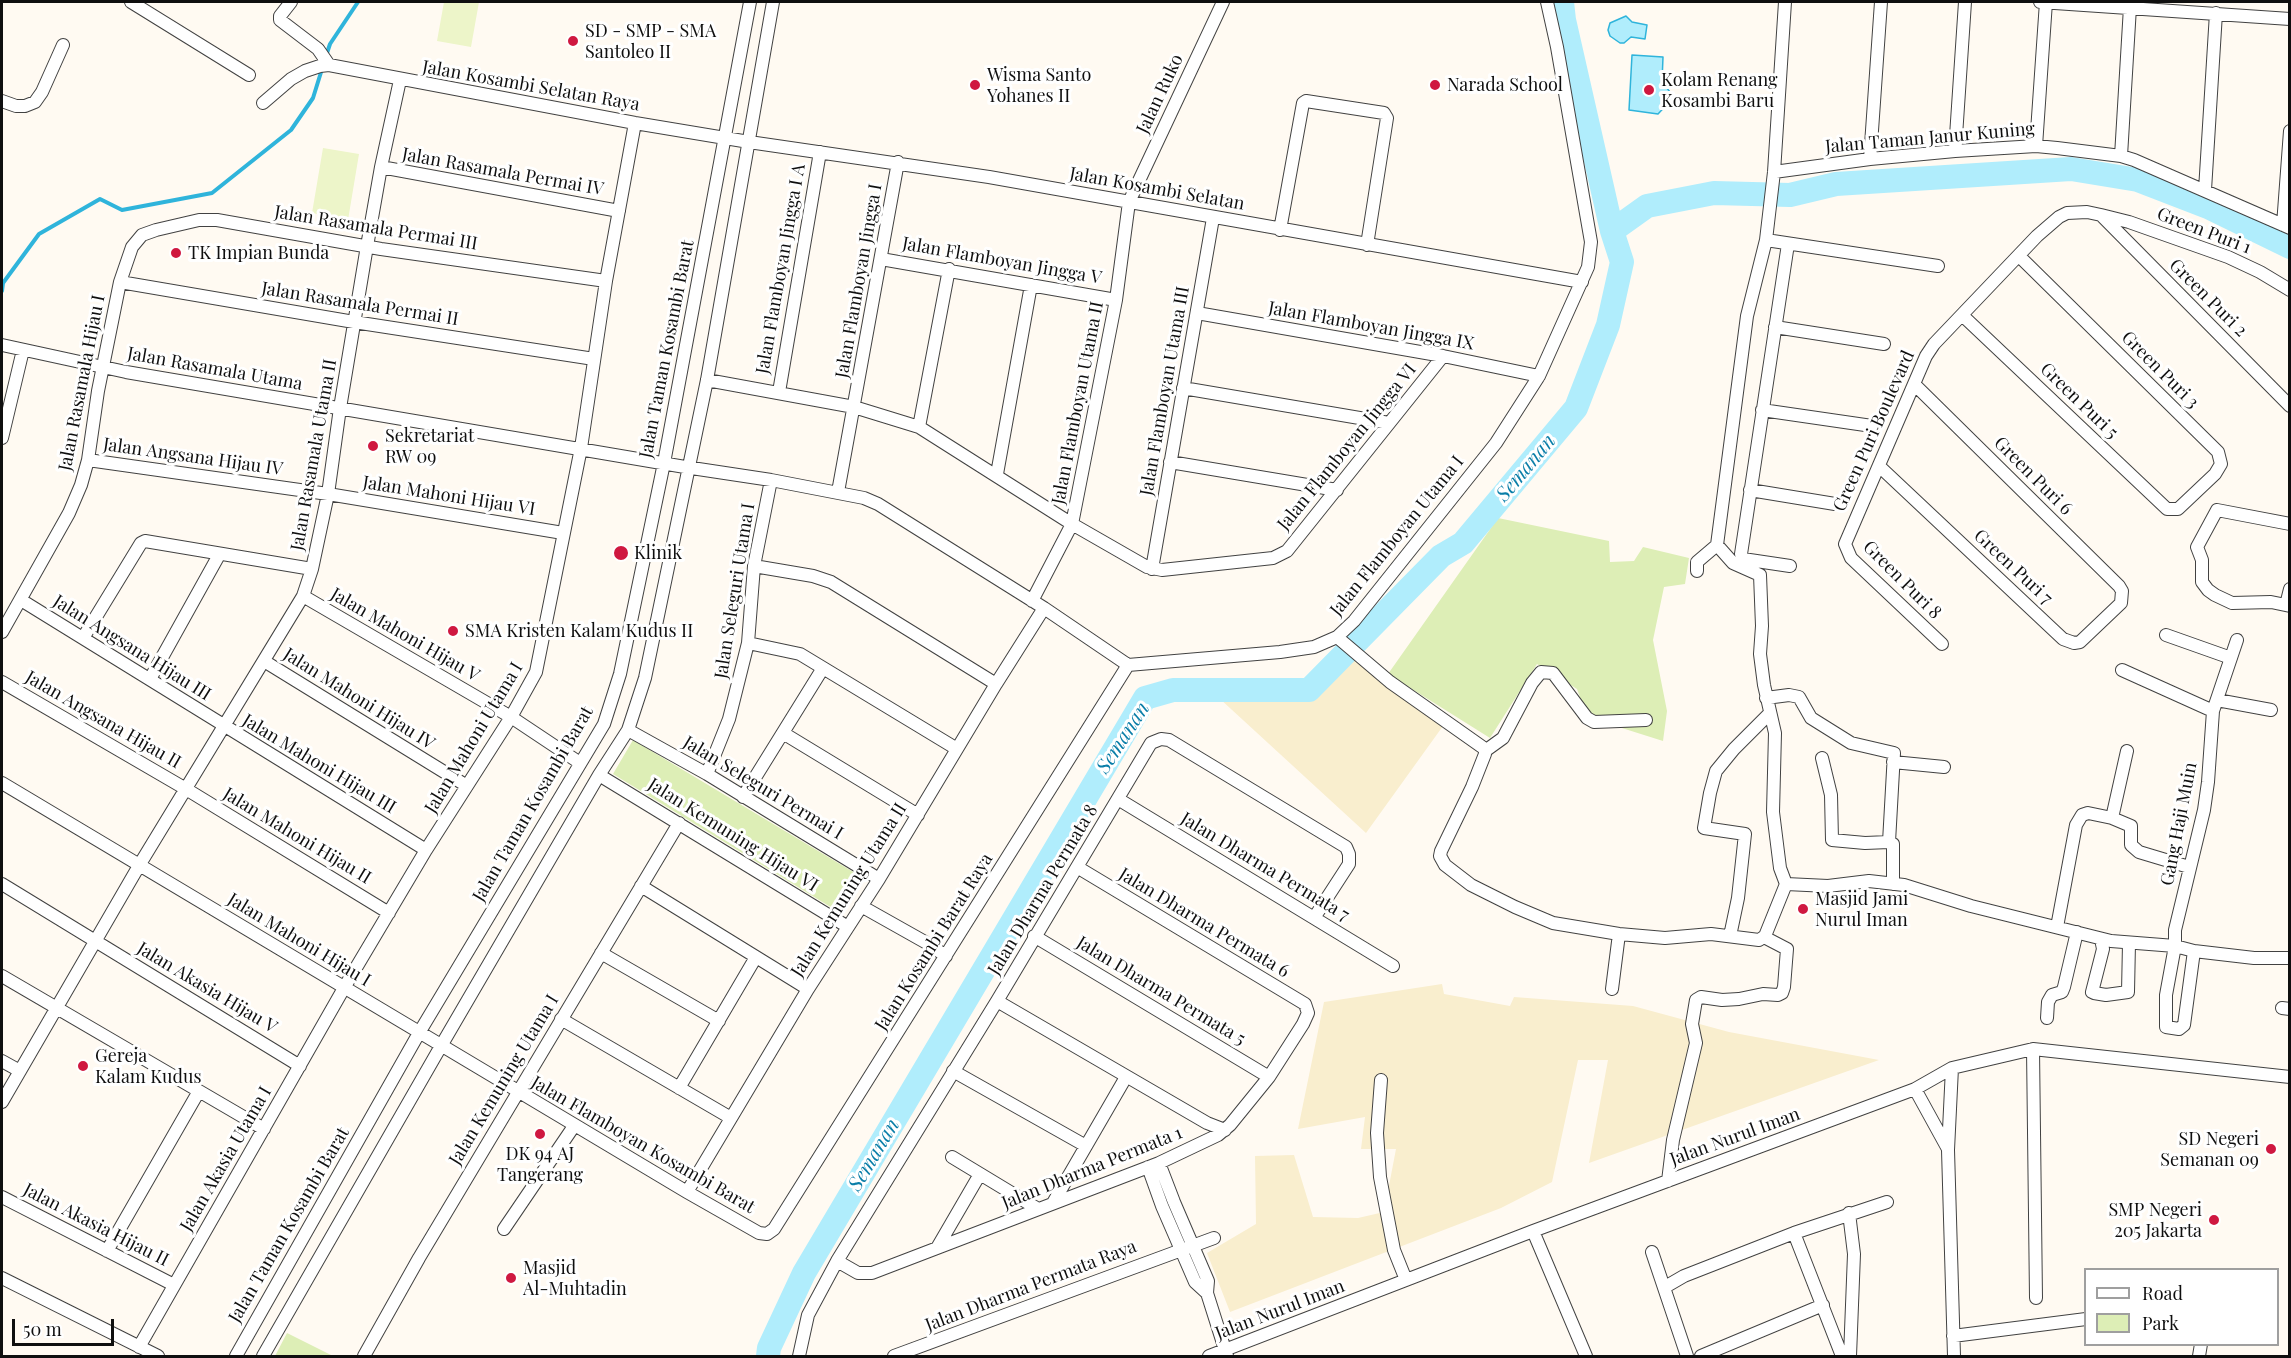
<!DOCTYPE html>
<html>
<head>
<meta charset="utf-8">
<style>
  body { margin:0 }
  #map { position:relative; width:2291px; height:1358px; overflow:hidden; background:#fffaf2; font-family:"Playfair Display",serif }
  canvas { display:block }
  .frame { position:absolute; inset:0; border:3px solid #0f0f0f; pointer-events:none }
  .legend { position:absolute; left:2084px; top:1268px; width:195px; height:78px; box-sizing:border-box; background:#fff; border:2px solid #9f9f9f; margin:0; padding:8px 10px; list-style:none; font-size:18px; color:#0f0f0f }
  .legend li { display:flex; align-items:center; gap:12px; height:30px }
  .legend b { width:30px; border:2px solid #9f9f9f }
  .scale { position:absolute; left:12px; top:1319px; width:102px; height:27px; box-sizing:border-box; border:3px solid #0f0f0f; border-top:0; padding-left:8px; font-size:18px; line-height:21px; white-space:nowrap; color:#0f0f0f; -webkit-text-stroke:4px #fff; paint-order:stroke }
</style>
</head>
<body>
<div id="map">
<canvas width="2291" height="1358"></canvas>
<div class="frame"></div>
<ul class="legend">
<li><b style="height:8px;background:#fff"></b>Road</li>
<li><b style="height:16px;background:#ddeeb6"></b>Park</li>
</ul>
<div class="scale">50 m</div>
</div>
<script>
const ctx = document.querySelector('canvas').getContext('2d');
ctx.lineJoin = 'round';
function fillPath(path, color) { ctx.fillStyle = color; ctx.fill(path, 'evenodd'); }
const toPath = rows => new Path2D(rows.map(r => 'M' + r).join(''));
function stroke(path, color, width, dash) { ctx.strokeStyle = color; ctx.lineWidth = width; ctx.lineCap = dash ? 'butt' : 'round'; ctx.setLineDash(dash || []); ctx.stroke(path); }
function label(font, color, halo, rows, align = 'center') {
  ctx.font = font + ' "Playfair Display",serif'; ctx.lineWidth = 6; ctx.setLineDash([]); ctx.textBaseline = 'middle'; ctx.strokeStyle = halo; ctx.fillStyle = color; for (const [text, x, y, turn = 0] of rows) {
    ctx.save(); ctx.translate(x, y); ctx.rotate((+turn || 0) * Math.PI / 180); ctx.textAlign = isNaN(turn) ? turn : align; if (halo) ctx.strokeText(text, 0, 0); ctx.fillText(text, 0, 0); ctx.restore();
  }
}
fillPath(toPath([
  [1354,660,1443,726,1366,833,1219,698,1317,695],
  [1442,984,1444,994,1510,1006,1514,997,1633,1006,1729,1032,1879,1060,1589,1163,1608,1060,1578,1060,1552,1182,1501,1208,1230,1312,1207,1253,1256,1224,1255,1156,1294,1155,1313,1217,1358,1218,1384,1212,1396,1149,1361,1149,1365,1117,1298,1129,1324,1002]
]), '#f9eece');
fillPath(toPath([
  [1498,518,1609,541,1610,562,1634,561,1643,547,1689,558,1685,584,1664,587,1653,640,1667,711,1663,741,1587,717,1577,689,1537,664,1490,738,1388,674],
  [633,740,865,879,842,914,613,774],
  [287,1333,333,1356,275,1356]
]), '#ddeeb6');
fillPath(toPath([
  [444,2,479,2,471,47,437,41],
  [323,148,359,154,348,220,312,213]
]), '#edf5c9');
const water = toPath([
  [1626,16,1632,22,1647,25,1645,39,1631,37,1624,43,1620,43,1610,36,1608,30,1610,23,1626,16],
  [1632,55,1663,57,1662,82,1674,97,1658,114,1629,110,1632,55]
]);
fillPath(water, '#b0edfc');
stroke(water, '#2fb4db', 1.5);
stroke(toPath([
  [326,56,330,44,358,2],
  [2,291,3,283,39,234,100,199,122,210,212,193,291,130,313,98,322,69]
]), '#2fb4db', 4);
stroke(toPath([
  [1562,2,1564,20,1612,231,1647,206,1714,193,1790,195,1836,184,2071,169,2138,180,2208,207,2290,247],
  [768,1356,769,1348,804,1273,1145,698,1173,690,1309,690,1441,556,1463,543,1576,408,1608,325,1622,262,1612,231]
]), '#b0edfc', 24);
const street = toPath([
  [131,2,249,75],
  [291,2,280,16,280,20,318,49,329,65],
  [2040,2,2290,19],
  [2,101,16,106,25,106,35,102,42,92,63,45],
  [263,103,291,79,305,71,320,66,329,65,635,123,749,142,989,177,1582,282],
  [2036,146,2046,2],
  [1955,151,1965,2],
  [2121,156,2130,7],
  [1870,159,1881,2],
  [381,167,619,211],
  [1774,172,1870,159,1955,151,2036,146,2057,148,2121,156,2134,160,2290,228],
  [2205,190,2216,13],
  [2102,216,2290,406],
  [2283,225,2290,131],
  [1280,230,1303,103,1306,101,1384,113,1387,118,1367,245],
  [1766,240,1938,266],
  [1788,244,1741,554,1743,559,1790,566],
  [881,259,1116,300],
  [120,282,354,322,594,359],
  [1197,313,1443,356,1539,376],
  [1962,315,2167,509,2178,509,2215,474,2221,464,2218,452,2019,256],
  [1775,327,1884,344],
  [2,345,126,372,685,467,771,480,864,498,878,504,1044,608,1128,665,1280,652,1314,647,1337,637,1354,621,1496,443,1539,376,1588,267,1591,242,1557,47,1547,2],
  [707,380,854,407,919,427,1072,524,1147,567,1162,570,1273,558,1287,551,1443,356],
  [1183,388,1389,423],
  [779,392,820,152],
  [1762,410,1872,426],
  [919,427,949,269],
  [2,438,23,350],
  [88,460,328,494,563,533],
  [1170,462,1337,490],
  [1879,466,2063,639,2074,643,2080,642,2121,603,2122,591,2119,586,1914,384],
  [997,474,1031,285],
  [1750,490,1835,504],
  [838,492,898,162],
  [2290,524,2217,510,2197,547,2202,560,2202,582,2208,590,2215,595,2232,603,2271,602,2290,606],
  [1717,545,1733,563,1760,575,1762,626,1760,654,1764,685,1775,733,1773,812,1780,868,1786,884],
  [754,566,813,576,831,582,996,684],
  [1152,569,1213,218],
  [1697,571,1697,562,1717,545,1747,316,1766,240,1774,172,1785,2],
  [303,596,511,717,580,763],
  [21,600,426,850],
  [1032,601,1072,524,1116,300,1129,202,1223,2],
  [2286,605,2290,589],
  [2,632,69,513,81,485,88,460,98,391,120,282,132,247,142,235,156,230,199,220,217,220,381,249,606,281],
  [2166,635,2231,658],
  [1337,637,1390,682,1485,749,1485,754,1472,787,1441,851,1440,856,1445,865,1471,885,1515,907,1553,923,1619,934,1665,938,1711,934,1759,940,1765,936,1786,884],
  [83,638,141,543,145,541,312,569],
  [748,643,800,654,957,749],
  [1942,644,1851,558,1845,544,1926,356,1934,344,2037,236,2059,217,2067,213,2087,212,2101,215,2129,222,2228,257,2260,272,2290,290],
  [264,661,467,786],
  [2122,670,2213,711],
  [150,679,219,555],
  [2,682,186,789,389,913],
  [1766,698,1789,695,1799,697,1811,718,1851,743,1894,753,1889,842,1893,844,1893,884],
  [2217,700,2271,710],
  [628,730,707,774,879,879],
  [783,733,918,815],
  [1485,751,1503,738,1532,683,1541,672,1553,673,1587,718,1594,722,1646,720],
  [2127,751,2112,818,2131,826,2131,845,2139,852,2189,867],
  [1822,758,1831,795,1832,840,1865,843,1889,842],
  [1893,762,1944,767],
  [707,774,729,719,748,643,754,566,771,480],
  [599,775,848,927],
  [2,783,687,1192,759,1233,767,1234,774,1229,1128,665],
  [743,797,823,668],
  [1118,799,1393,966],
  [2,884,300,1066],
  [1786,884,1828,886,1869,881,1904,885,1971,906,2111,941,2175,946,2194,951,2254,958,2290,958],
  [641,886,808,989],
  [861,906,925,942,946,956],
  [2057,927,2076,825,2082,815,2088,813,2112,818],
  [1034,936,1269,1077],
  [1730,936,1738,898,1745,834,1704,828,1710,793,1716,771,1734,749,1769,714],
  [2101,939,2103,949,2092,992,2094,993,2106,995,2128,992,2129,943],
  [2194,951,2184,1025,2179,1029,2166,1027,2166,995,2175,946,2175,930,2204,810,2208,782,2213,711,2237,640],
  [601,953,719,1021],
  [2,976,264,1129],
  [1612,989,1619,934],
  [997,1001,1207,1123,1225,1130],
  [2282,1008,2290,1009],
  [2047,1018,2048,1002,2052,995,2062,992,2064,987,2077,932],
  [561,1019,731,1118],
  [2033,1049,2036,1298],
  [2,1061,20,1071],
  [1952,1068,1948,1150,1954,1356],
  [953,1071,1086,1146],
  [1381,1080,1377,1133,1380,1177,1394,1250,1406,1280],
  [679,1088,756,957],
  [1915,1089,1948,1149],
  [2,1102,140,864,303,596,312,569,328,494,340,408,366,252,381,167,400,80],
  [952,1157,1038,1209],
  [1159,1163,1174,1202,1208,1281,1207,1293,1227,1356],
  [1148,1167,1162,1206,1195,1282,1207,1293],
  [1668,1181,1673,1140,1696,1043,1692,1024,1696,1000,1701,997,1722,1000,1739,999,1763,994,1778,995,1782,993,1784,987,1787,949,1764,937],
  [687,1192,808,989,879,879,996,684,1044,608],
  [2,1197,174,1285],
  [1053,1203,1126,1077],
  [1849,1213,1854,1254,1850,1356],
  [504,1229,574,1126],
  [1533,1231,1586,1356],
  [1794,1233,1842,1356],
  [937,1248,980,1174],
  [107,1251,199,1091],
  [1652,1252,1687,1356],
  [837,1261,858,1273,872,1273,1159,1163,1218,1135,1230,1125,1269,1077,1303,1024,1308,1013,1305,1004,1077,867],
  [2,1278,158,1356],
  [1665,1287,1684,1276,1794,1233,1887,1202],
  [1953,1336,2086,1319],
  [139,1347,344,988,426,850,511,717,536,672,581,448,606,281,635,123],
  [236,1356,419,1033,604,724,620,674,664,463,750,2],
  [263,1356,441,1046,599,775,628,730,645,678,707,380,773,2],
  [364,1356,419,1258,679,823],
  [799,1356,808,1315,837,1261,997,1001,1151,743,1161,739,1169,740,1346,847,1349,854,1349,864,1314,918],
  [894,1356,1214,1238],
  [1209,1356,1533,1231,1915,1089,1952,1068,2033,1049,2290,1077],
  [1701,1356,1823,1305],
  [2199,1356,2201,1344]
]);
stroke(street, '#424242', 14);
stroke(street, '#fff', 12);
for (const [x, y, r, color] of [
  [573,41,6,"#cf1840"],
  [975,85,6,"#cf1840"],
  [1435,85,6,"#cf1840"],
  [1649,90,6,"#cf1840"],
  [176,253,6,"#cf1840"],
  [373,446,6,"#cf1840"],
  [621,553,8,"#cf1840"],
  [453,631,6,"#cf1840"],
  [1803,909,6,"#cf1840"],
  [83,1066,6,"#cf1840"],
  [540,1134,6,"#cf1840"],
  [2271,1149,6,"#cf1840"],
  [2214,1220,6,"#cf1840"],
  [511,1278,6,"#cf1840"]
]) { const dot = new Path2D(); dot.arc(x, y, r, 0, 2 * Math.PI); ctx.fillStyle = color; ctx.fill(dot); stroke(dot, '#fff', 2); }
label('18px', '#0f0f0f', '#fff', [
  ["SD - SMP - SMA",585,31],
  ["Santoleo II",585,52],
  ["Wisma Santo",987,75],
  ["Yohanes II",987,96],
  ["Kolam Renang",1661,80],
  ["Kosambi Baru",1661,101],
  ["Narada School",1447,85],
  ["TK Impian Bunda",188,253],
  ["Sekretariat",385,436],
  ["RW 09",385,457],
  ["Klinik",634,553],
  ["SMA Kristen Kalam Kudus II",465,631],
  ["Masjid Jami",1815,899],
  ["Nurul Iman",1815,920],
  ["Gereja",95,1056],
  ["Kalam Kudus",95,1077],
  ["SD Negeri",2259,1139,"right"],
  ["Semanan 09",2259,1160,"right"],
  ["DK 94 AJ",540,1154,"center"],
  ["Tangerang",540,1175,"center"],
  ["SMP Negeri",2202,1210,"right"],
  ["205 Jakarta",2202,1231,"right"],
  ["Masjid",523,1268],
  ["Al-Muhtadin",523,1289]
], 'left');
label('18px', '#0f0f0f', '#fff', [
  ["Jalan Kosambi Selatan Raya",531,86,10],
  ["Jalan Ruko",1160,94,-65],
  ["Jalan Taman Janur Kuning",1930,138,-5],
  ["Jalan Rasamala Permai IV",503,172,10],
  ["Jalan Kosambi Selatan",1157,189,10],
  ["Jalan Rasamala Permai III",376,228,9],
  ["Green Puri 1",2204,231,21],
  ["Jalan Flamboyan Jingga V",1002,261,10],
  ["Jalan Flamboyan Jingga I A",781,269,-80],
  ["Jalan Flamboyan Jingga I",859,281,-80],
  ["Green Puri 2",2208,298,45],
  ["Jalan Rasamala Permai II",360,304,9],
  ["Jalan Flamboyan Jingga IX",1371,326,10],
  ["Jalan Taman Kosambi Barat",667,349,-79],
  ["Jalan Rasamala Utama",215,369,10],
  ["Green Puri 3",2160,370,45],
  ["Jalan Rasamala Hijau I",82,383,-79],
  ["Jalan Flamboyan Utama III",1165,391,-80],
  ["Green Puri 5",2079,401,44],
  ["Jalan Flamboyan Utama II",1078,403,-79],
  ["Green Puri Boulevard",1874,431,-66],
  ["Jalan Flamboyan Jingga VI",1347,447,-51],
  ["Jalan Rasamala Utama II",314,455,-80],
  ["Jalan Angsana Hijau IV",193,457,8],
  ["Green Puri 6",2033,476,45],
  ["Jalan Mahoni Hijau VI",449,496,9],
  ["Jalan Flamboyan Utama I",1397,536,-51],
  ["Green Puri 7",2013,567,43],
  ["Green Puri 8",1902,580,45],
  ["Jalan Seleguri Utama I",735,591,-81],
  ["Jalan Mahoni Hijau V",405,635,30],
  ["Jalan Angsana Hijau III",132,648,32],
  ["Jalan Mahoni Hijau IV",359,699,32],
  ["Jalan Angsana Hijau II",103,720,30],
  ["Jalan Mahoni Utama I",474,738,-59],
  ["Jalan Mahoni Hijau III",319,764,31],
  ["Jalan Seleguri Permai I",763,788,31],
  ["Jalan Taman Kosambi Barat",533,804,-60],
  ["Gang Haji Muin",2179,824,-79],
  ["Jalan Kemuning Hijau VI",733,835,32],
  ["Jalan Mahoni Hijau II",297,836,31],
  ["Jalan Dharma Permata 7",1265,867,31],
  ["Jalan Kemuning Utama II",849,890,-58],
  ["Jalan Dharma Permata 8",1043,890,-59],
  ["Jalan Dharma Permata 6",1204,923,31],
  ["Jalan Mahoni Hijau I",299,940,31],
  ["Jalan Kosambi Barat Raya",934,942,-58],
  ["Jalan Akasia Hijau V",207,988,31],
  ["Jalan Dharma Permata 5",1161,991,31],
  ["Jalan Kemuning Utama I",504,1080,-59],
  ["Jalan Nurul Iman",1735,1137,-20],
  ["Jalan Flamboyan Kosambi Barat",643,1145,30],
  ["Jalan Akasia Utama I",226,1159,-60],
  ["Jalan Dharma Permata 1",1092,1168,-22],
  ["Jalan Akasia Hijau II",96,1225,27],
  ["Jalan Taman Kosambi Barat",289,1225,-60],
  ["Jalan Dharma Permata Raya",1031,1286,-21],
  ["Jalan Nurul Iman",1280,1310,-21]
]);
label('italic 20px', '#0a7ea8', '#fff', [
  ["Semanan",1526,468,-50],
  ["Semanan",1123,738,-57],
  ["Semanan",874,1155,-59]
]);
</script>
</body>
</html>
